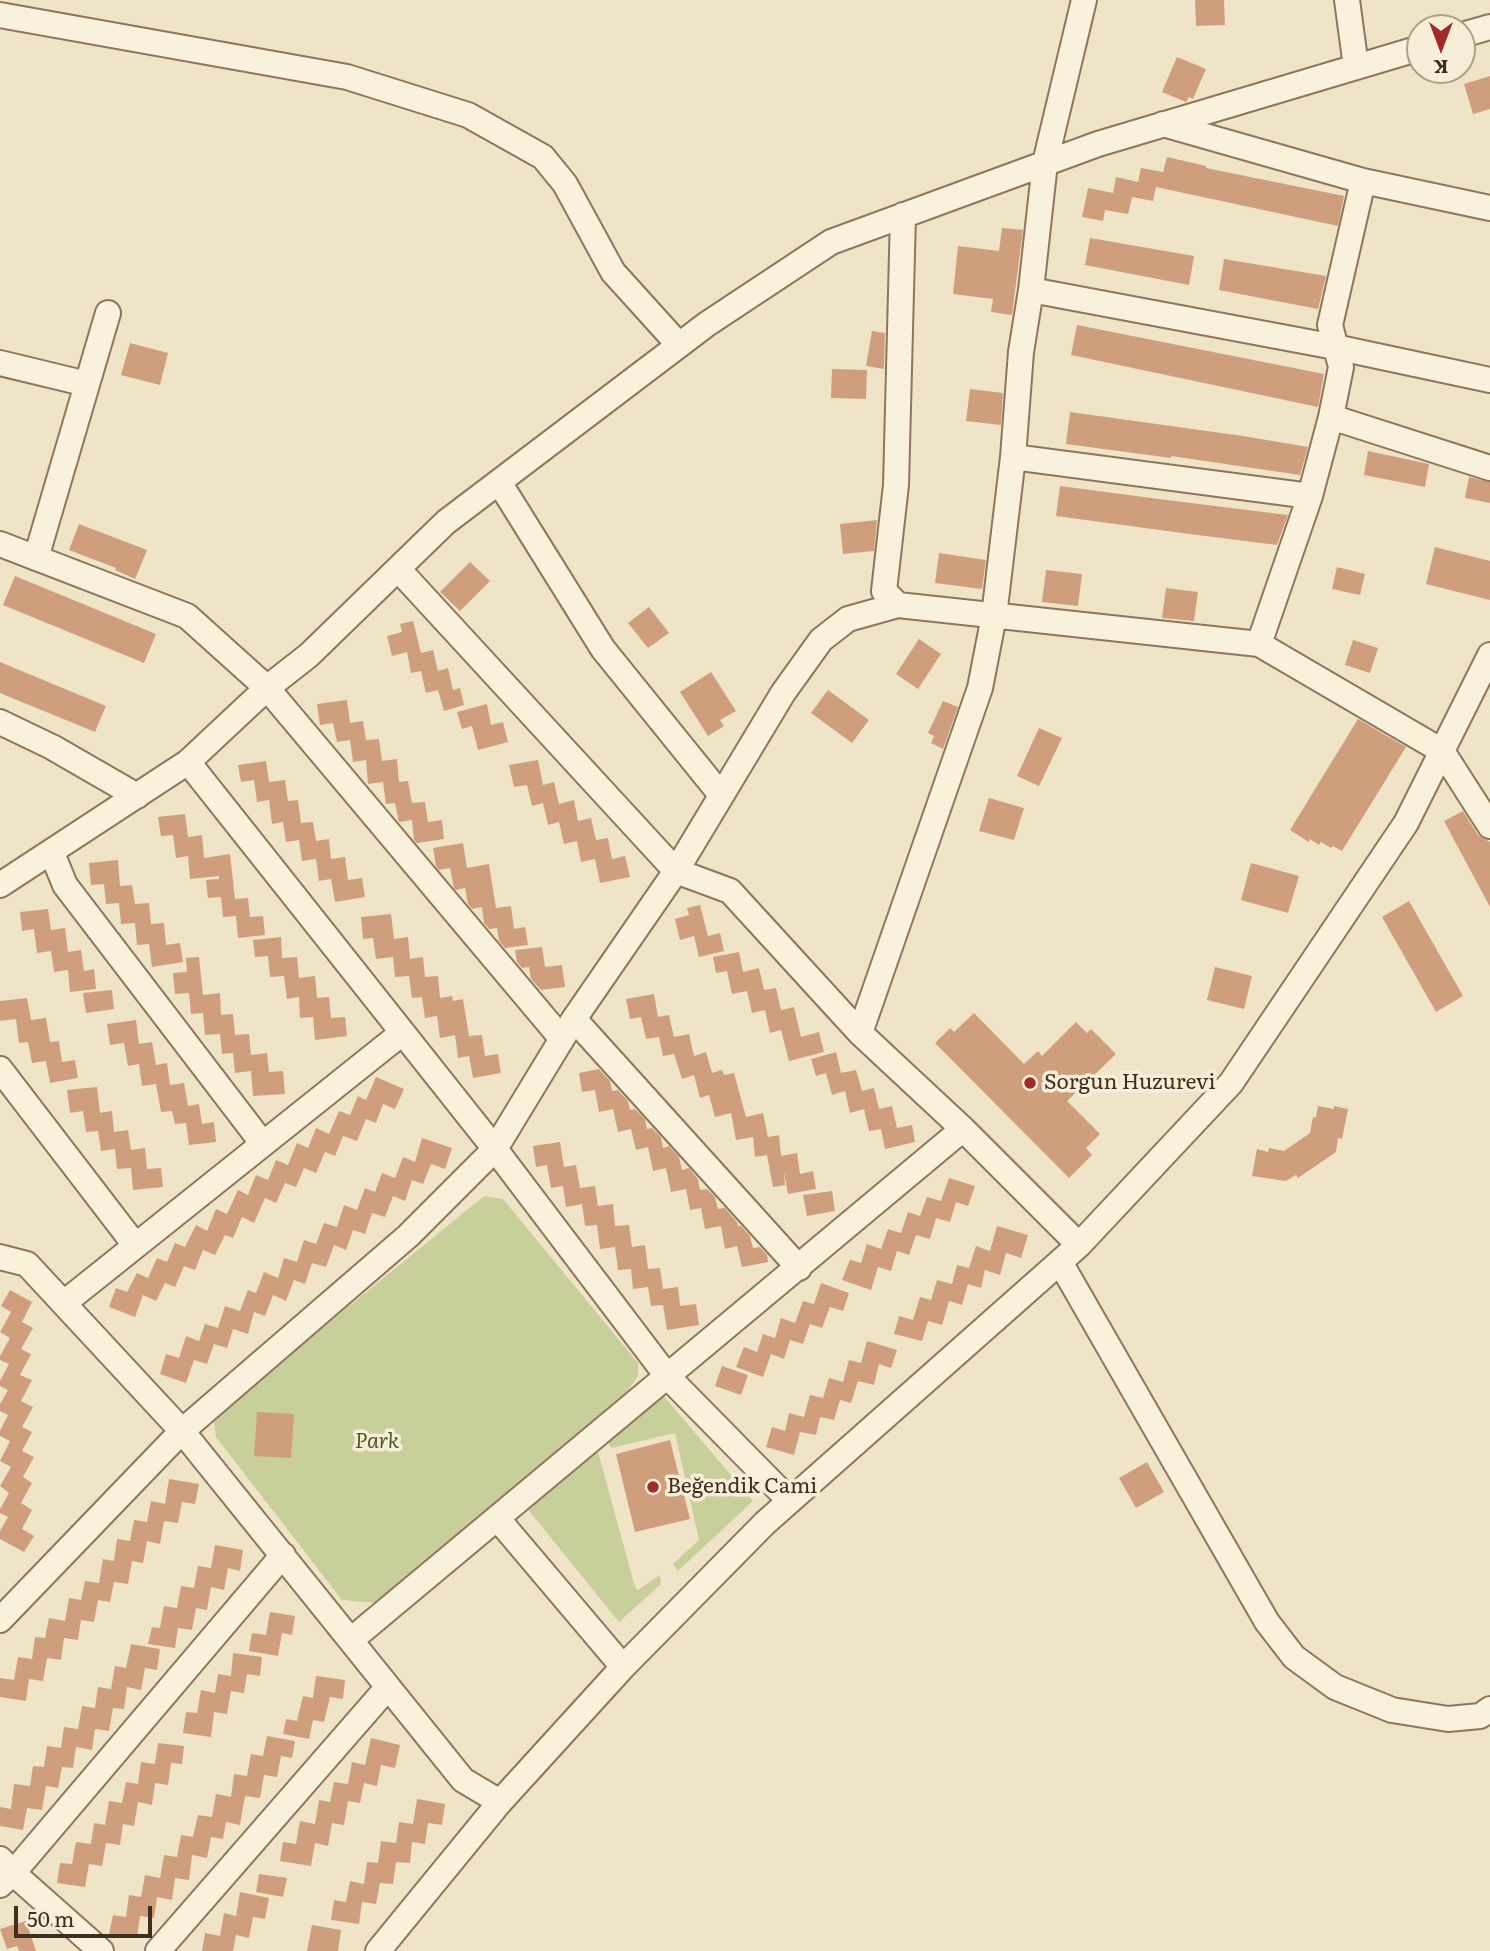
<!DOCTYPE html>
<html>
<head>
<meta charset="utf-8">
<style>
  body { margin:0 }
  #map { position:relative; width:1490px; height:1951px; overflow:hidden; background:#f0e4c8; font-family:Literata,serif }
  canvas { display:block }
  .north { position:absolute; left:1406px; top:14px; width:70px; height:70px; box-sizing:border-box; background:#f7eed8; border:2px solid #ada18e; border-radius:50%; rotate:180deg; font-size:19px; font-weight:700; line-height:28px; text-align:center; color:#3d2e20 }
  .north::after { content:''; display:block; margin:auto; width:24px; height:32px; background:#9e2a2b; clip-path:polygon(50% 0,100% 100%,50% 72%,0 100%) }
  .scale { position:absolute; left:14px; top:1906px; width:138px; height:32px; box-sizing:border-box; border:4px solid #3d2e20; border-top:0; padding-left:9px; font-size:21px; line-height:24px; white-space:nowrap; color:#3d2e20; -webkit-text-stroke:5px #f7eed8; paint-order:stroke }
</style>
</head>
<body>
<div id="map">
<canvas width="1490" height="1951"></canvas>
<div class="north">K</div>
<div class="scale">50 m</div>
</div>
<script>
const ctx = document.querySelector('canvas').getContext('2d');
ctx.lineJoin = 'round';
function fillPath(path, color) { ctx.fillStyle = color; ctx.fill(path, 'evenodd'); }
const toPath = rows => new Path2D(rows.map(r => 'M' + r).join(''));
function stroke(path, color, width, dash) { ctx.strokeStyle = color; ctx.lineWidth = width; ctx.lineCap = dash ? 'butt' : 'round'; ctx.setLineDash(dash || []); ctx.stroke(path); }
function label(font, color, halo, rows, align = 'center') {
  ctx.font = font + ' Literata,serif'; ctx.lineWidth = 7; ctx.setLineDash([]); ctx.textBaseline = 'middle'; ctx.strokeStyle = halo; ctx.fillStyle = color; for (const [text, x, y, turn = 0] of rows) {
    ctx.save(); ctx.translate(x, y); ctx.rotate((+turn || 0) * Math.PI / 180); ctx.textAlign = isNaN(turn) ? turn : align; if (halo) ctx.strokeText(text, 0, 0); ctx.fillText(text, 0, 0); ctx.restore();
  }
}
fillPath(toPath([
  [484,1196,503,1199,638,1363,638,1376,627,1392,375,1603,342,1600,216,1437,214,1422,223,1409],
  [662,1394,753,1501,678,1571,673,1564,699,1540,675,1433,611,1448,607,1440],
  [597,1448,635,1587,638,1590,660,1575,661,1584,619,1622,526,1507]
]), '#c9cf9b');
fillPath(toPath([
  [1195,0,1224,0,1225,25,1196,26],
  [1177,57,1206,69,1193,99,1189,97,1186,102,1162,92],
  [1490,76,1490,109,1473,114,1464,84],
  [1167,157,1206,166,1206,168,1344,196,1338,226,1156,187,1153,201,1132,197,1128,214,1105,210,1103,221,1082,217,1088,188,1113,193,1116,177,1138,182,1141,168,1163,172],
  [1002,228,1023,230,1012,315,991,312,993,299,953,294,958,246,999,251],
  [1090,238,1194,256,1189,285,1085,265],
  [1224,259,1326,276,1318,309,1219,290],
  [1077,325,1324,374,1318,407,1071,355],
  [872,331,885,333,884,369,866,366],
  [130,343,168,353,160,385,121,375],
  [832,369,867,370,866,399,831,398],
  [970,389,1003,393,1001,425,966,421],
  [1070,412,1243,436,1308,447,1300,475,1171,456,1171,458,1066,444],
  [1368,451,1429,464,1425,487,1364,475],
  [1469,477,1490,482,1490,503,1465,498],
  [1060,486,1159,499,1288,515,1277,545,1182,533,1056,516],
  [877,520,874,551,843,554,840,524],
  [79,524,147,550,135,579,115,570,116,568,69,550],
  [1435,547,1490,561,1490,600,1426,584],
  [939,553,986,560,982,589,935,583],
  [470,562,490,581,460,611,440,592],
  [1337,567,1365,574,1360,595,1332,589],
  [1046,570,1082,574,1078,606,1042,602],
  [15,576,156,634,144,663,3,605],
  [1166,588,1198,592,1194,621,1162,618],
  [649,607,669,633,648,648,628,623],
  [413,621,421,653,433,650,438,671,448,668,453,690,460,688,464,705,444,711,438,690,426,693,421,671,411,673,407,652,392,656,387,636,402,632,400,624],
  [919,639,941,654,918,689,896,674],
  [1353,640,1378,648,1370,673,1345,665],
  [0,662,106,706,95,732,0,693],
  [711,672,736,711,720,720,724,726,708,736,680,692],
  [828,690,869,720,852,743,811,713],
  [347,700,350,723,363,721,366,740,379,739,382,761,397,759,399,782,408,781,412,803,425,802,428,822,442,820,444,839,417,843,414,840,412,820,399,822,395,803,386,804,383,782,368,784,366,760,353,762,350,740,337,742,333,723,320,725,317,704],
  [943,701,958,707,943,749,931,743,934,736,928,733],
  [487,704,491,725,503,722,508,742,478,750,472,726,462,729,457,712],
  [1358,719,1406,747,1342,851,1333,846,1331,848,1321,842,1319,845,1310,839,1309,842,1290,830],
  [1039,728,1062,738,1039,786,1017,776],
  [538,760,543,785,554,782,559,804,574,800,578,821,591,818,596,840,608,838,612,859,625,856,630,877,600,883,595,859,581,862,577,841,564,844,559,822,548,825,543,803,532,806,527,785,514,787,509,765],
  [266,761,269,782,285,780,288,801,298,800,301,823,313,822,316,841,329,839,331,859,345,857,348,880,362,878,365,897,335,902,331,879,319,881,316,859,302,861,299,840,286,842,283,822,272,824,269,800,257,802,254,780,241,782,238,765],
  [989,798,1024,808,1014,840,979,831],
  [1463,811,1478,835,1490,842,1490,907,1444,821],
  [185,814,188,837,202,835,204,858,230,854,235,899,248,898,250,917,263,916,265,935,238,938,236,916,223,917,221,897,208,898,206,880,219,879,219,876,190,879,188,856,176,858,173,835,161,836,158,817],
  [463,843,467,868,489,864,496,908,511,906,514,929,525,927,528,945,505,948,499,941,497,928,489,929,484,923,482,907,472,909,468,904,465,888,456,890,454,888,450,868,439,870,436,866,433,848],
  [118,860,120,886,132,885,135,904,149,903,151,924,164,923,166,945,180,943,183,962,152,967,149,944,137,945,135,923,121,924,119,903,106,904,104,884,91,885,89,863],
  [1251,863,1299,876,1288,913,1241,900],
  [1409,901,1463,996,1436,1012,1382,917],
  [700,905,708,936,720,933,724,951,699,957,694,936,680,940,675,919,689,915,687,908],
  [48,909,51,930,65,928,68,952,81,950,84,971,94,969,96,989,70,992,68,970,54,972,51,951,37,953,34,929,22,931,20,912],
  [391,914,394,939,408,937,410,959,423,957,425,977,438,976,440,998,452,996,453,1001,463,999,469,1036,482,1035,485,1056,498,1054,501,1073,473,1078,469,1056,458,1058,455,1035,440,1038,437,1016,425,1018,422,997,412,998,409,976,395,977,393,957,376,959,373,938,363,939,361,917],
  [281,937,282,958,297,957,299,978,315,976,317,998,329,997,331,1018,345,1017,347,1036,315,1040,313,1017,300,1018,299,997,287,999,284,976,270,977,268,956,255,957,253,940],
  [542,947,545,967,562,965,565,987,541,990,531,979,529,967,522,968,517,962,515,950],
  [739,952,743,972,759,968,764,990,776,988,781,1010,794,1007,801,1037,819,1032,824,1052,789,1061,781,1030,770,1033,765,1010,752,1013,747,991,732,994,727,971,716,973,713,957],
  [199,957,203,995,220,993,221,1015,233,1014,235,1035,249,1034,251,1055,267,1053,269,1072,283,1071,285,1094,253,1096,251,1071,235,1073,233,1053,222,1054,220,1034,205,1035,203,1013,191,1014,189,993,175,994,173,973,187,972,186,958],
  [1215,967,1252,976,1244,1009,1207,1000],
  [112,990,114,1009,86,1013,83,993],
  [654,994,658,1017,669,1015,674,1037,689,1034,694,1056,706,1052,712,1073,722,1070,724,1075,734,1073,746,1117,763,1113,768,1137,779,1135,781,1156,797,1153,800,1174,813,1171,816,1189,788,1194,784,1172,785,1185,773,1187,767,1155,755,1157,753,1137,736,1140,731,1113,715,1117,709,1095,700,1098,694,1075,682,1079,674,1054,663,1056,659,1037,646,1039,641,1017,630,1019,626,999],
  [27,998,31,1020,46,1018,50,1042,59,1041,62,1062,75,1060,78,1078,50,1083,46,1061,32,1063,28,1042,19,1043,16,1019,0,1021,0,1001],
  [974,1013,1024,1064,1038,1051,1042,1056,1076,1022,1087,1033,1091,1029,1116,1054,1067,1101,1100,1134,1086,1148,1092,1155,1069,1178,935,1043,950,1028,954,1032],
  [136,1020,139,1044,152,1042,156,1065,167,1063,170,1085,184,1083,188,1106,199,1104,202,1124,214,1122,216,1142,189,1145,186,1123,175,1124,172,1111,161,1112,156,1084,142,1086,139,1064,128,1066,124,1043,110,1045,107,1024],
  [836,1052,841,1073,856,1070,862,1091,874,1088,879,1109,892,1106,897,1128,912,1125,915,1142,885,1149,881,1129,869,1131,864,1109,850,1113,845,1091,832,1095,826,1073,816,1076,811,1059],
  [599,1069,610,1081,612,1091,618,1090,628,1101,630,1110,635,1109,645,1119,647,1129,652,1128,661,1137,663,1148,669,1146,679,1157,682,1170,689,1168,698,1179,700,1190,707,1189,715,1197,718,1209,725,1208,737,1222,738,1226,741,1226,750,1236,753,1248,760,1247,767,1255,768,1262,742,1267,737,1246,725,1249,721,1226,705,1229,701,1208,690,1210,686,1189,671,1192,666,1168,653,1171,648,1147,636,1150,631,1129,618,1132,613,1109,599,1112,595,1090,582,1092,579,1073],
  [376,1077,404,1089,395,1109,383,1104,376,1123,366,1119,357,1141,343,1136,335,1156,325,1152,316,1173,304,1168,296,1187,285,1183,276,1203,265,1198,254,1223,242,1217,233,1238,225,1235,215,1255,203,1250,195,1270,184,1266,175,1287,165,1283,156,1301,143,1295,135,1317,109,1307,116,1288,127,1292,137,1273,148,1278,157,1258,167,1262,175,1243,185,1247,196,1225,207,1231,216,1209,227,1214,238,1190,248,1195,256,1175,268,1180,276,1160,288,1165,297,1143,308,1148,316,1128,329,1134,339,1111,350,1115,358,1096,366,1100],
  [97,1087,100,1113,112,1111,114,1132,128,1130,131,1150,145,1148,147,1169,161,1168,163,1187,133,1190,131,1168,117,1169,115,1149,101,1151,98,1131,86,1132,83,1111,70,1113,67,1090],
  [1318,1106,1334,1109,1334,1106,1348,1109,1342,1139,1338,1138,1336,1152,1298,1178,1296,1175,1286,1181,1252,1176,1257,1149,1268,1152,1269,1148,1284,1151,1310,1133,1313,1117,1316,1118],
  [422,1138,452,1148,445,1169,431,1164,423,1184,412,1180,405,1201,393,1196,385,1217,372,1213,365,1234,353,1230,346,1250,334,1245,326,1267,312,1263,305,1284,294,1280,286,1301,273,1295,265,1316,254,1312,248,1334,233,1329,227,1348,214,1344,207,1364,194,1360,186,1383,160,1374,166,1354,179,1358,186,1336,199,1341,205,1324,218,1328,225,1306,240,1311,248,1290,256,1293,264,1272,278,1278,284,1258,297,1262,304,1240,316,1244,324,1223,337,1227,344,1205,357,1210,365,1188,375,1192,382,1173,395,1178,403,1157,415,1162],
  [560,1142,564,1167,576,1165,580,1188,595,1186,598,1206,613,1204,615,1226,629,1225,632,1247,645,1245,648,1269,660,1268,663,1289,678,1287,680,1306,696,1304,699,1325,667,1330,663,1305,651,1306,648,1287,633,1289,631,1269,618,1270,615,1247,600,1249,597,1225,585,1226,582,1204,566,1207,563,1186,551,1188,547,1165,536,1167,533,1146],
  [949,1178,975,1186,968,1206,956,1202,950,1222,936,1218,930,1239,916,1235,909,1255,897,1251,891,1271,878,1267,871,1290,842,1280,850,1260,861,1263,867,1244,881,1249,888,1229,901,1233,908,1212,920,1216,927,1197,941,1201],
  [832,1191,835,1211,807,1216,803,1195],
  [997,1226,1028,1235,1021,1258,1006,1253,1000,1275,985,1270,981,1288,968,1284,962,1305,949,1301,942,1325,928,1321,922,1341,894,1334,899,1316,913,1320,920,1297,931,1300,937,1280,952,1284,957,1265,969,1268,976,1246,990,1251],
  [821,1283,849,1293,843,1311,830,1307,822,1328,810,1324,803,1344,790,1340,784,1359,771,1354,763,1377,736,1367,744,1347,757,1352,763,1334,775,1338,781,1318,795,1323,803,1301,814,1304],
  [10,1290,32,1302,22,1322,33,1328,21,1349,31,1354,20,1375,32,1380,21,1401,33,1407,22,1427,32,1432,22,1451,34,1457,23,1477,32,1483,21,1503,32,1510,22,1529,34,1536,24,1552,0,1539,0,1531,8,1517,0,1513,0,1509,9,1493,0,1486,11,1467,0,1461,10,1441,0,1436,0,1431,8,1415,0,1411,0,1404,8,1390,0,1386,0,1381,9,1364,0,1360,0,1356,10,1338,0,1332,11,1312,1,1306],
  [867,1341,897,1350,891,1368,879,1364,874,1385,858,1381,851,1403,840,1400,834,1420,820,1417,816,1435,800,1432,794,1455,766,1447,772,1427,785,1431,789,1413,804,1417,810,1395,823,1398,829,1378,843,1382,849,1360,861,1363],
  [722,1366,748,1375,741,1395,715,1386],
  [257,1412,294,1414,291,1458,254,1456],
  [670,1440,690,1519,635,1532,616,1454],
  [1147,1462,1164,1492,1136,1508,1119,1478],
  [169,1479,199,1484,195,1504,182,1502,178,1523,164,1521,160,1544,147,1541,143,1563,132,1561,128,1584,114,1582,110,1602,98,1600,94,1622,81,1620,78,1640,64,1638,61,1660,47,1658,43,1681,29,1679,26,1701,0,1697,0,1678,14,1680,18,1657,32,1659,35,1637,45,1638,49,1618,65,1621,69,1598,81,1600,85,1581,99,1583,103,1559,114,1561,117,1539,130,1541,134,1520,147,1522,151,1501,165,1504],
  [215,1545,243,1550,240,1571,228,1568,224,1590,211,1587,207,1610,196,1608,192,1630,178,1628,175,1648,148,1644,152,1627,160,1628,164,1606,177,1608,181,1586,194,1588,198,1566,211,1568],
  [270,1612,295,1616,292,1635,282,1633,278,1656,249,1651,252,1633,266,1635],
  [131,1644,160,1649,157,1670,145,1668,141,1690,127,1687,124,1709,113,1708,109,1731,95,1729,92,1750,76,1747,73,1768,62,1767,58,1788,46,1786,42,1810,27,1808,23,1830,0,1826,0,1807,11,1809,14,1784,30,1786,33,1766,44,1767,47,1746,61,1748,64,1727,78,1729,82,1706,95,1708,98,1687,111,1689,115,1666,126,1668],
  [233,1653,262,1657,260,1676,247,1674,244,1693,231,1691,227,1714,214,1712,211,1737,183,1733,186,1712,197,1713,201,1690,215,1693,218,1674,231,1676],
  [316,1676,345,1680,343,1699,330,1697,324,1722,313,1720,309,1739,283,1734,286,1719,297,1721,303,1696,313,1698],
  [267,1736,295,1741,292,1758,281,1756,277,1777,264,1775,260,1798,245,1796,240,1825,226,1822,227,1816,223,1839,211,1837,207,1858,192,1855,189,1880,175,1878,172,1900,157,1897,154,1918,140,1916,137,1938,109,1934,113,1915,126,1917,129,1895,141,1897,145,1875,160,1878,164,1855,177,1857,181,1835,193,1837,198,1815,212,1817,216,1794,231,1797,234,1774,247,1776,251,1754,263,1756],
  [371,1738,400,1745,395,1768,381,1765,377,1786,364,1783,360,1803,348,1801,344,1825,332,1823,328,1846,315,1843,311,1866,280,1861,283,1842,296,1844,300,1821,315,1824,319,1800,330,1802,334,1782,348,1784,352,1762,365,1765],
  [158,1743,184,1746,182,1764,171,1763,168,1785,155,1783,152,1805,138,1802,134,1826,123,1824,120,1845,106,1843,102,1866,89,1864,85,1887,57,1883,60,1863,72,1864,76,1842,91,1844,94,1823,105,1825,109,1801,122,1803,126,1782,138,1784,141,1762,155,1764],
  [417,1799,445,1804,442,1825,428,1823,425,1844,412,1842,410,1863,396,1862,393,1884,380,1883,376,1904,362,1902,359,1924,331,1920,334,1900,346,1902,350,1881,364,1884,367,1862,378,1863,381,1841,396,1843,399,1822,413,1824],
  [259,1874,287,1878,283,1897,256,1892],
  [240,1892,269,1898,265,1919,253,1917,249,1938,236,1935,233,1951,202,1951,205,1933,220,1936,224,1913,236,1916],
  [26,1921,36,1951,19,1951,17,1946,7,1949,0,1929],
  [312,1925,341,1930,338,1951,307,1951]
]), '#cf9f7d');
const minor = toPath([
  [1347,0,1356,67],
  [0,15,347,77,468,115,543,157,565,184,613,272,679,345],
  [1462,35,1490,27],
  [1163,124,1363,181,1490,208],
  [903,215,896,485,884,591,898,605,1259,644,1442,751,1490,826],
  [1031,290,1335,347,1490,380],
  [0,363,87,384],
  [1331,417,1490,468],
  [1013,457,1310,496],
  [499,482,603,649,721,795],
  [0,544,187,616,267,688,562,1039],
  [36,558,108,313],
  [398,569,676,871,730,891,860,1033,963,1129,1079,1245],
  [1259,644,1310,496,1331,417,1341,367,1330,325,1363,181],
  [0,722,52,747,137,796],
  [188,762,495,1149,667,1376,790,1501],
  [52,853,65,885,263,1144],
  [0,885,188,762,267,688,309,655,446,522,707,324,831,242,1098,144,1420,48],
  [574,1019,799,1268],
  [860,1033,980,688,994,616,1013,457,1021,352,1031,290,1045,163,1084,0],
  [0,1069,135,1245],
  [0,1257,27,1264,182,1431,463,1780,500,1802],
  [1060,1262,1267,1622,1294,1657,1335,1687,1392,1710,1448,1719,1480,1716,1490,1709],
  [64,1303,402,1033],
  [497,1518,623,1667],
  [0,1620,182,1431,408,1236,495,1149,574,1019,676,871,783,693,821,640,848,619,898,605],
  [351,1640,963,1129],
  [0,1859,13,1873,101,1951],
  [0,1885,13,1873,283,1555],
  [158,1951,388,1687],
  [378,1951,500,1802,623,1667,765,1523,1079,1245,1231,1083,1406,823,1490,655]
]);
stroke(minor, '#8d765c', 28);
stroke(minor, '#faf1dc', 24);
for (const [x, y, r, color] of [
  [1030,1083,7,"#9e2a2b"],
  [653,1487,7,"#9e2a2b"]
]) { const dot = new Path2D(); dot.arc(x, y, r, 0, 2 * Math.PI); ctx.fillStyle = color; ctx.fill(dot); stroke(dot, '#f7eed8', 2.5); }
label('21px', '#3d2e20', '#f7eed8', [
  ["Sorgun Huzurevi",1044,1083],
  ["Beğendik Cami",667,1487]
], 'left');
label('italic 21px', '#4d5a26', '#f7eed8', [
  ["Park",377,1442]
]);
</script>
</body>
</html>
